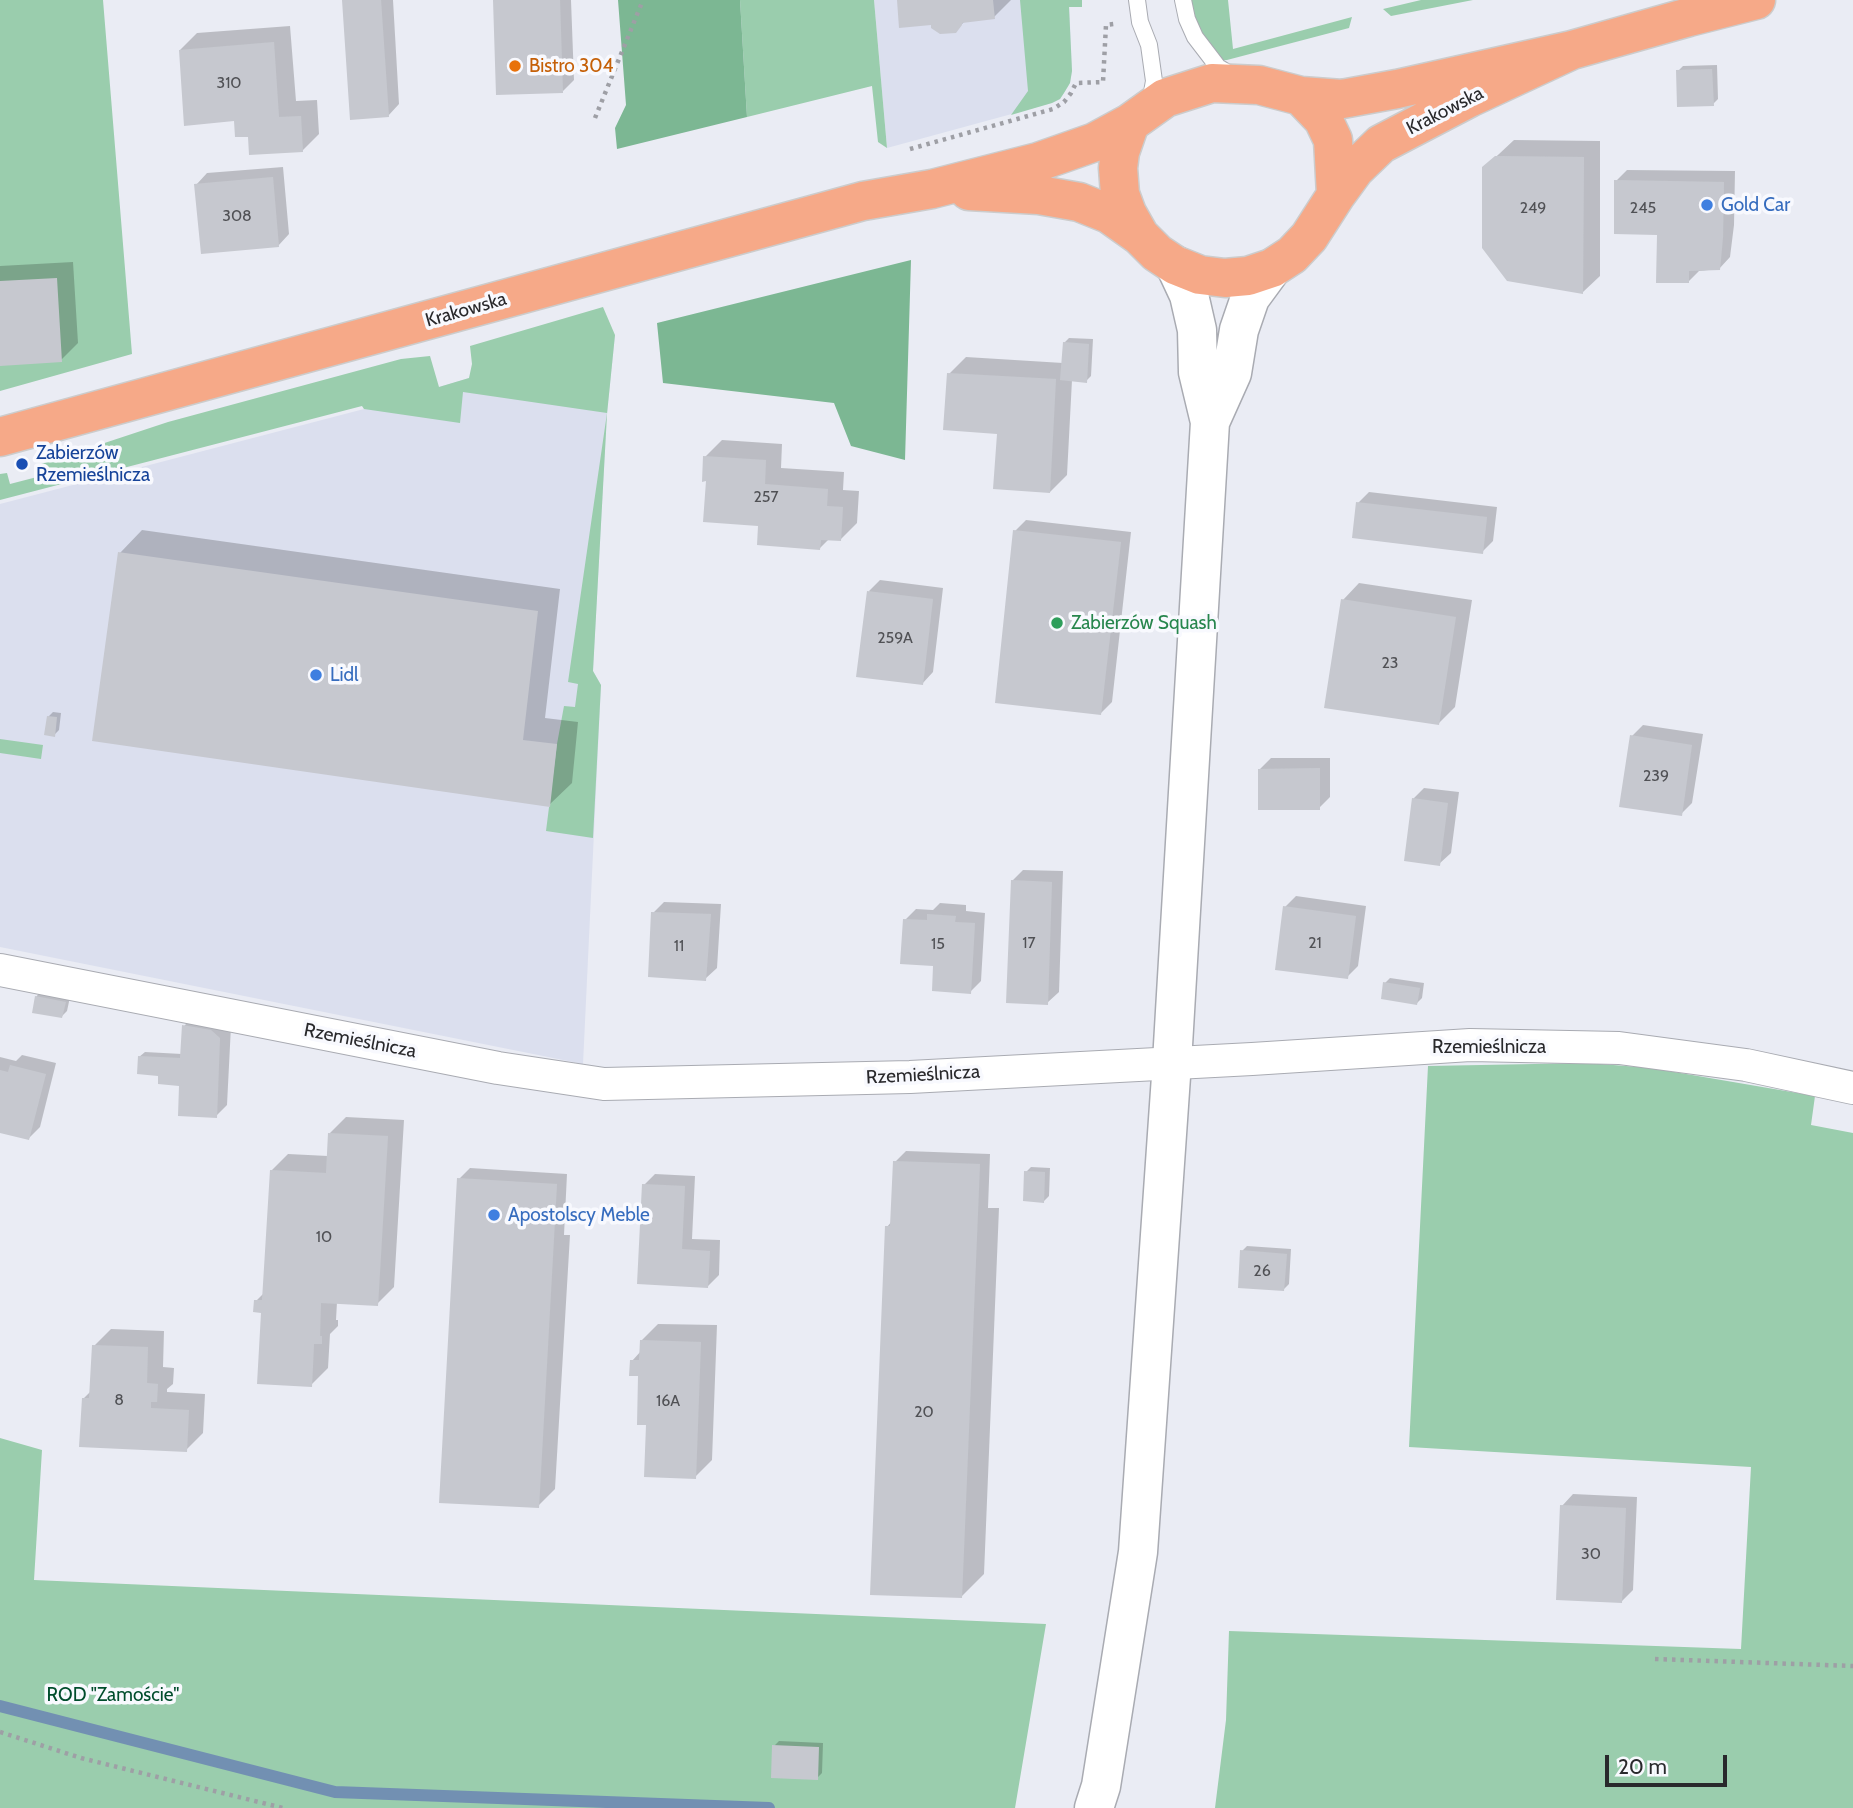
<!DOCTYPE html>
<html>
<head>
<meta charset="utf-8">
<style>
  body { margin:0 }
  #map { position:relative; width:1853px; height:1808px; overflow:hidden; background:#eaecf4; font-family:Cabin,sans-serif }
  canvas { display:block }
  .scale { position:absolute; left:1605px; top:1755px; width:122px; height:32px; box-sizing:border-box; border:4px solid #29292c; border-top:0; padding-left:9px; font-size:21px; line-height:24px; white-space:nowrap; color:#29292c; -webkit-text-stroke:5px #f8f9fe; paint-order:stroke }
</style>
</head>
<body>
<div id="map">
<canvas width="1853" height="1808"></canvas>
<div class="scale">20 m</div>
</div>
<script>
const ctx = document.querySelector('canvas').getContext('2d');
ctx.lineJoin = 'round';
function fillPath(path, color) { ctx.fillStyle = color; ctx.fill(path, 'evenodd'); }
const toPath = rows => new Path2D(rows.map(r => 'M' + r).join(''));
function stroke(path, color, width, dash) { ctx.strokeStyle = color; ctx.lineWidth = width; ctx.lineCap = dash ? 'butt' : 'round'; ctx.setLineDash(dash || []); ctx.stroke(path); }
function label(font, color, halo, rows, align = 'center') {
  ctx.font = font + ' Cabin,sans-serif'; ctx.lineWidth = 7; ctx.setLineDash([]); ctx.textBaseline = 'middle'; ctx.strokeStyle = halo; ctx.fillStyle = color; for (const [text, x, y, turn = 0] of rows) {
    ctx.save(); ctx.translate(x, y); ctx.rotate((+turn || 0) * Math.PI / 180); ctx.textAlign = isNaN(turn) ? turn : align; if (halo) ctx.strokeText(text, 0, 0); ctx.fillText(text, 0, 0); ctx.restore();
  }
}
fillPath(toPath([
  [874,0,1069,0,1072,71,1070,83,1060,99,1052,103,887,148],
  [615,335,607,414,593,671,601,685,583,1064,0,947,0,504,364,409]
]), '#dbdfee');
fillPath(toPath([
  [0,0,103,0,132,354,0,391],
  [740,0,874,0,887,148,878,142,872,86,747,117],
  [1020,0,1082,0,1082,7,1069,7,1072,71,1070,83,1064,93,1060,99,1052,103,1011,115,1028,91],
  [1190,0,1228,0,1233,49,1352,17,1349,28,1227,60,1215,61,1200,53],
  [1421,0,1473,0,1391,16,1383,9],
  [603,307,615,335,607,414,593,671,601,685,593,838,546,831,557,744,564,706,575,707,578,684,568,682,607,413,463,392,460,423,364,409,362,406,0,500,0,474,7,473,10,484,37,477,35,466,168,422,401,359,430,356,439,387,469,378,472,364,470,346],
  [0,739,43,745,41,759,0,753],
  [1588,1063,1651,1068,1815,1096,1811,1125,1853,1133,1853,1808,1215,1808,1226,1720,1229,1631,1741,1649,1751,1467,1409,1447,1428,1066],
  [0,1438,42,1450,34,1580,1046,1624,1015,1808,0,1808]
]), '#9acdad');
fillPath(toPath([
  [618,0,740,0,747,117,617,149,615,128,626,105],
  [911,260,905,460,851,446,834,403,663,383,657,323]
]), '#7cb793');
fillPath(toPath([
  [344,0,393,0,399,104,388,116],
  [495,0,571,0,574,80,563,91],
  [899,0,1011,0,994,17,965,21,955,31,933,23],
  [290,26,296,101,317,100,319,134,302,151,236,119,180,50,197,33],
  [1717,65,1718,99,1713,104,1678,71,1683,66],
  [1514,140,1600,141,1600,276,1583,292,1484,168],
  [283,167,289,234,278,246,196,185,207,173],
  [1627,170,1735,171,1734,225,1730,257,1719,269,1699,271,1688,282,1659,234,1616,181],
  [73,262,78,343,61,360,0,364,0,266],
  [1069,338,1093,339,1091,376,1086,381,1072,380,1067,475,1050,492,949,374,966,357,1063,363,1064,343],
  [722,440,782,444,781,468,844,472,843,490,859,491,857,523,840,540,829,539,820,548,760,524,708,480,705,457],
  [1369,492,1497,507,1493,541,1482,552,1358,503],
  [1026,520,1131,532,1112,702,1101,713,1015,531],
  [142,530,560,589,545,718,578,722,572,783,549,805,120,553],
  [880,580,943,588,933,672,922,684,869,591],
  [1359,583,1472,600,1455,707,1438,724,1343,600],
  [53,712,61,713,59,730,54,735,48,717],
  [1643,725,1703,734,1692,803,1681,814,1632,736],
  [1271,758,1330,758,1330,797,1319,808,1260,769],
  [1424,788,1459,792,1451,853,1439,864,1413,799],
  [1023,870,1063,871,1059,992,1047,1003,1012,881],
  [1296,896,1366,906,1358,966,1347,977,1285,907],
  [664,902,721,904,717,968,705,979,653,913],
  [940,903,966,905,966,911,985,913,981,981,970,992,935,965,905,920,916,909,933,910],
  [1390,978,1424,983,1422,998,1417,1003,1385,983],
  [41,991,70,997,67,1011,62,1016,36,997],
  [195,1015,231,1026,227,1105,216,1116,181,1081,160,1074,139,1057,145,1052,182,1054,184,1026],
  [22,1055,56,1063,40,1127,29,1138,0,1131,0,1057,16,1061],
  [346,1117,404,1120,394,1287,377,1304,337,1302,336,1320,338,1320,338,1326,330,1334,328,1368,311,1385,256,1301,264,1293,271,1171,288,1154,328,1156,329,1134],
  [906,1151,990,1154,988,1208,999,1208,984,1574,962,1596,887,1227,892,1221,895,1162],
  [1031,1167,1050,1168,1049,1196,1044,1201,1026,1172],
  [470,1168,567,1174,564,1235,570,1235,555,1489,538,1506,459,1179],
  [655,1174,695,1176,692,1239,720,1240,719,1275,708,1286,639,1283,644,1185],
  [1247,1246,1291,1249,1289,1284,1284,1289,1242,1251],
  [658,1324,717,1325,712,1460,695,1477,648,1423,640,1374,632,1361,641,1351,641,1341],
  [111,1329,164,1331,163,1367,174,1368,173,1384,167,1389,167,1392,205,1394,203,1433,186,1450,83,1399,92,1390,94,1346],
  [1573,1494,1637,1497,1633,1590,1622,1601,1562,1506],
  [779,1741,823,1743,822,1773,817,1778,774,1746]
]), '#0003');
stroke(toPath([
  [0,1706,335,1792,769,1808]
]), '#7290b2', 12);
fillPath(toPath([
  [342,0,381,0,389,117,350,120],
  [493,0,560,0,563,93,496,95],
  [897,0,993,0,995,19,962,23,962,25,956,33,940,34,931,28,931,25,899,28],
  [274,42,279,117,301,116,303,152,249,155,248,137,235,137,234,121,184,126,179,50],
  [1712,69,1714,106,1677,107,1676,70],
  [1495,156,1584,157,1583,294,1507,281,1482,248,1482,167],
  [273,177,279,247,201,254,194,184],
  [1614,180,1724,182,1723,237,1720,270,1689,271,1689,283,1656,283,1657,235,1614,234],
  [57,278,62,362,0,366,0,281],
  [1063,342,1089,344,1087,383,1060,380],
  [947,373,1056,379,1050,493,993,489,997,434,943,430],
  [703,456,766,460,765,484,828,489,827,506,843,507,841,541,821,540,820,550,757,545,758,526,703,522,706,481,702,482],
  [1356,502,1487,517,1483,554,1352,538],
  [1013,530,1121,542,1101,715,995,703],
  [118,552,538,611,523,740,557,744,550,807,92,741],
  [867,591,933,599,923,685,856,677],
  [1341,599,1456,617,1439,725,1324,708],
  [47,716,57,717,55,737,44,735],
  [1630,735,1692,745,1682,816,1619,807],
  [1320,768,1320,810,1258,810,1258,769],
  [1412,798,1448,803,1440,866,1404,861],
  [1011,880,1052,882,1048,1005,1006,1003],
  [1283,906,1356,916,1348,979,1275,970],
  [651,912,711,914,706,981,648,977],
  [927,914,956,916,955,922,975,923,971,994,932,991,933,966,900,964,903,919,927,920],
  [1383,982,1420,988,1417,1005,1381,999],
  [35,996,66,1002,62,1018,32,1013],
  [182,1025,211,1030,220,1038,217,1118,178,1116,179,1086,158,1084,158,1076,137,1074,138,1056,180,1058],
  [10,1065,46,1074,29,1140,0,1133,0,1070,8,1072],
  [328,1133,388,1136,378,1306,321,1303,320,1336,322,1336,322,1344,314,1344,312,1387,257,1384,261,1313,253,1312,254,1300,262,1300,270,1170,326,1173],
  [893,1161,980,1164,962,1598,870,1595,885,1226,890,1226],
  [1024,1171,1045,1172,1044,1203,1023,1201],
  [457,1178,557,1184,539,1508,439,1503],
  [642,1184,685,1186,682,1249,710,1251,708,1288,637,1284],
  [1240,1250,1287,1254,1284,1291,1238,1288],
  [640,1340,701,1342,696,1479,644,1477,646,1425,637,1425,638,1376,629,1376,630,1360,639,1360],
  [92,1345,148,1347,147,1383,158,1384,157,1402,151,1402,151,1408,189,1410,187,1452,79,1447,82,1398,89,1398],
  [1560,1505,1626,1508,1622,1603,1556,1600],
  [772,1745,819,1747,818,1780,771,1778]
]), '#c6c8cf');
const lane = toPath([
  [1137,0,1140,22,1149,45,1154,81,1150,103],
  [1183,0,1187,19,1195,37,1218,67,1233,76]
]);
const street = toPath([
  [0,970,498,1068,604,1084,910,1077,1252,1059,1470,1045,1619,1048,1746,1065,1853,1088]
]);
const secondary = toPath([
  [1210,422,1232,373,1239,330,1250,298,1272,268],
  [1094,1808,1101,1786,1138,1552,1172,1062,1210,422,1198,372,1197,330,1189,295,1175,265]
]);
const primary = toPath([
  [1301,96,1342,99,1397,89,1572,50,1689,17,1756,0],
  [1130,123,1120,152,1118,168,1120,194,1127,213,1140,236,1157,253,1175,265,1200,275,1225,278,1248,276,1272,268,1292,255,1309,237,1336,195,1355,169,1381,144,1469,98,1572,50],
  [969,191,1039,195,1079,202,1109,214,1140,236],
  [0,437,863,201,932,189,1038,162,1095,142,1130,123,1165,98,1212,83,1259,85,1301,96,1323,119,1333,140,1336,195]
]);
stroke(lane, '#a9abb2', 18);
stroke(street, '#a9abb2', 34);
stroke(secondary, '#a9abb2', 41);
stroke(primary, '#ccc', 41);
stroke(toPath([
  [595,118,643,0],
  [910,149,1053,109,1064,102,1071,93,1076,83,1103,82,1106,25,1114,24],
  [1655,1659,1853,1666],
  [0,1732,81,1758,283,1808]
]), '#9e9fa5', 4.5, [3.5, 5]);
stroke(lane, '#fff', 16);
stroke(street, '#fff', 32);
stroke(secondary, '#fff', 38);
stroke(primary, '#f6a988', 38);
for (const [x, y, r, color] of [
  [515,66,7,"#e8710a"],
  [1707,205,7,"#3f7fe0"],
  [22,464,7,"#1a4fb4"],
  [1057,623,7,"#2e9e5b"],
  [316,675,7,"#3f7fe0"],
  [494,1215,7,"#3f7fe0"]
]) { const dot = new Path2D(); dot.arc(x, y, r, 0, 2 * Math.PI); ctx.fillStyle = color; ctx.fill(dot); stroke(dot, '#f8f9fe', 2.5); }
label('16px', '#505155', null, [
  ["310",229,83],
  ["249",1533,208],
  ["245",1643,208],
  ["308",237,216],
  ["257",766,497],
  ["259A",895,638],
  ["23",1390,663],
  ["239",1656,776],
  ["17",1029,943],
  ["21",1315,943],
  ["15",938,944],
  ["11",679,946],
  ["10",324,1237],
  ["26",1262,1271],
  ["8",119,1400],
  ["16A",668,1401],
  ["20",924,1412],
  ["30",1591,1554]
]);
label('19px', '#c56008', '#f8f9fe', [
  ["Bistro 304",529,66]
], 'left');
label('19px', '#29292c', '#f8f9fe', [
  ["Krakowska",1445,111,-27],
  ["Krakowska",466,310,-16],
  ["Rzemieślnicza",360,1041,11],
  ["Rzemieślnicza",1489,1047],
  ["Rzemieślnicza",923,1075,-3]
]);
label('19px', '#366cbe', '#f8f9fe', [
  ["Gold Car",1721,205],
  ["Lidl",330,675],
  ["Apostolscy Meble",508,1215]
], 'left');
label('19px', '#164399', '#f8f9fe', [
  ["Zabierzów",36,453],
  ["Rzemieślnicza",36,475]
], 'left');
label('19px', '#27864d', '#f8f9fe', [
  ["Zabierzów Squash",1071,623]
], 'left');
label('19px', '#004d2c', '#f8f9fe', [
  ["ROD \"Zamoście\"",113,1695]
]);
</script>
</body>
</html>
